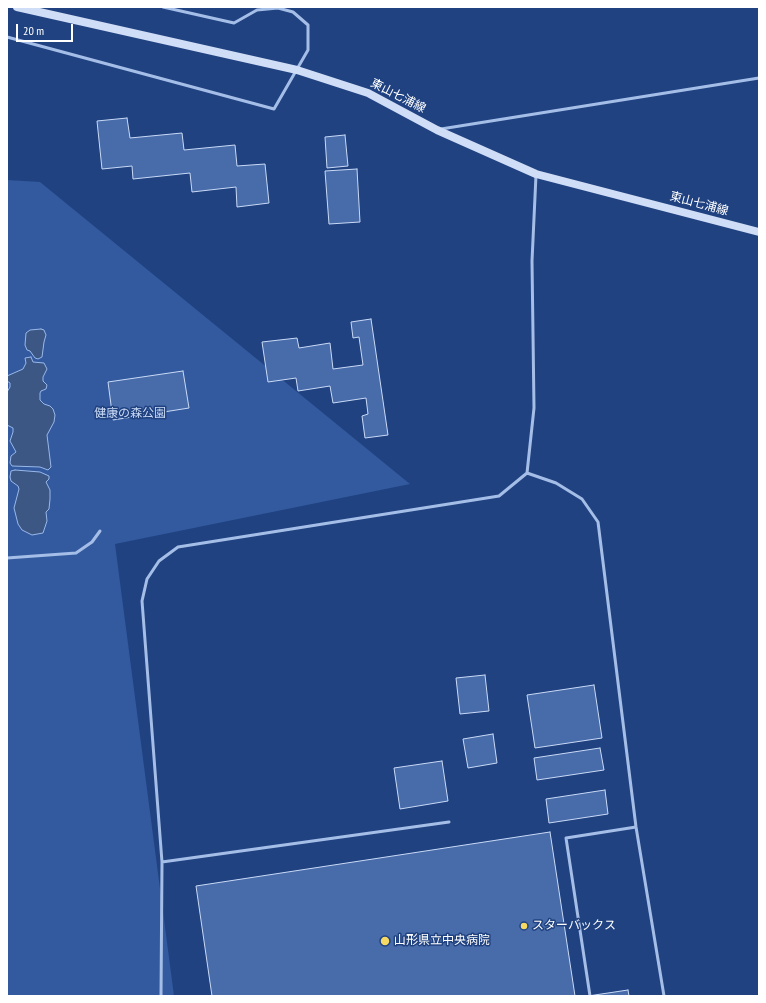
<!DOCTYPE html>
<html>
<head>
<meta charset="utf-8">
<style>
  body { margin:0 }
  #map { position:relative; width:766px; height:1003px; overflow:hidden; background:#204281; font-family:"PT Sans Narrow",sans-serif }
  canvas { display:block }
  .frame { position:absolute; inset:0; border:8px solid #fff; pointer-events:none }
  .scale { position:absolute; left:16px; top:24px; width:57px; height:18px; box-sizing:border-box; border:2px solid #fff; border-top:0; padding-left:5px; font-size:12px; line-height:14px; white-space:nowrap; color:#fff; -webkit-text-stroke:3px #204281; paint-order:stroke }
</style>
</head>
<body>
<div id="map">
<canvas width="766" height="1003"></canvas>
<div class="frame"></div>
<div class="scale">20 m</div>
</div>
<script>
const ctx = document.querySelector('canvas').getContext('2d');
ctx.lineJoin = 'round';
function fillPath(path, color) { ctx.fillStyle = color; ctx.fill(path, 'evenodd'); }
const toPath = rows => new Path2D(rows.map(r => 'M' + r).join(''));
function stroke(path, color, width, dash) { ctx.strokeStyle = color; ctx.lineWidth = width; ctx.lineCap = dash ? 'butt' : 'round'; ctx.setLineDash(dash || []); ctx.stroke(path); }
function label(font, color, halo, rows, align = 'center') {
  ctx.font = font + ' "PT Sans Narrow","Noto Sans JP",sans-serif'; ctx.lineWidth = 3; ctx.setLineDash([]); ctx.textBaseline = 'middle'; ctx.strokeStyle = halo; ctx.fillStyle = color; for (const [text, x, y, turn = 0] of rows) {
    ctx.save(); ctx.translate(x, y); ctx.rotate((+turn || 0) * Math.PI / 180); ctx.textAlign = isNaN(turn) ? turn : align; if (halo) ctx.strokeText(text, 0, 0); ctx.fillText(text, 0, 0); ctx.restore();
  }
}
fillPath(toPath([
  [7,180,40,182,410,484,115,544,174,996,7,996]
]), '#335a9f');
const water = toPath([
  [41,329,44,330,46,335,44,342,42,357,38,359,35,358,30,351,27,350,25,345,26,333,30,330,41,329],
  [31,357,33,362,44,363,47,369,43,377,43,381,47,385,46,389,41,391,40,393,40,400,44,404,50,406,53,409,55,415,54,422,47,435,51,467,48,470,40,467,12,466,10,463,11,456,16,452,10,441,13,432,13,428,7,425,7,392,10,387,10,383,7,381,7,376,23,369,26,363,25,358,31,357],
  [15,470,40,472,49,476,49,479,46,482,50,490,50,499,49,509,46,512,47,521,43,533,32,535,22,530,18,524,14,508,19,489,18,486,11,481,10,477,11,471,15,470]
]);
fillPath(water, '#3d5785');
stroke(water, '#99b8ea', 1);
const building = toPath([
  [127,118,130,138,182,133,184,150,235,145,237,166,265,164,269,203,237,207,236,187,192,192,190,173,133,179,132,166,102,169,97,121,127,118],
  [345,135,348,166,327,168,325,137,345,135],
  [357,169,360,222,329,224,325,171,357,169],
  [371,319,388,435,365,438,362,416,368,414,366,398,333,403,330,386,298,391,296,378,268,382,262,342,297,338,299,348,330,343,333,369,363,365,359,337,353,338,351,322,371,319],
  [183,371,189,408,113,420,108,382,183,371],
  [485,675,489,711,460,714,456,678,485,675],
  [594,685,602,738,535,748,527,695,594,685],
  [493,734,497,763,468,768,463,739,493,734],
  [600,748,604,770,537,780,534,758,600,748],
  [442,761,448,801,400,809,394,768,442,761],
  [605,790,608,814,549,823,546,799,605,790],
  [550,832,575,996,212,996,196,886,550,832],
  [628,990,629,996,588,996,628,990]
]);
fillPath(building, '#486baa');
stroke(building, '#c9daf6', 1);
stroke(toPath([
  [7,37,274,109,308,50,308,25,293,12,278,8,257,10,234,23,163,7],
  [441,129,759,78],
  [527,473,556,483,582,499,598,522,636,827,664,996],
  [7,558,76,553,92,542,100,531],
  [162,862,142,601,147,579,159,561,178,547,499,496,527,473,534,408,532,261,536,175],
  [161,996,162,862,449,822],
  [590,996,566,838,636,827]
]), '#a5bee8', 3);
stroke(toPath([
  [17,7,297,70,368,93,437,130,536,174,759,232]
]), '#d0ddf7', 8);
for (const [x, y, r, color] of [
  [524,926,4,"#f6d865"],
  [385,941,5,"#f6d865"]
]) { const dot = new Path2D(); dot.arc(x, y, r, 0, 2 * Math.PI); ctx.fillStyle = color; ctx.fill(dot); stroke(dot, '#204281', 1.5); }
label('12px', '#fff', '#204281', [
  ["東山七浦線",398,96,27],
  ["東山七浦線",699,204,15]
]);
label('12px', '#c9daf6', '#204281', [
  ["健康の森公園",130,414]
]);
label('12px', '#fff', '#204281', [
  ["スターバックス",532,926],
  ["山形県立中央病院",394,941]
], 'left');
</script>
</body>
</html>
